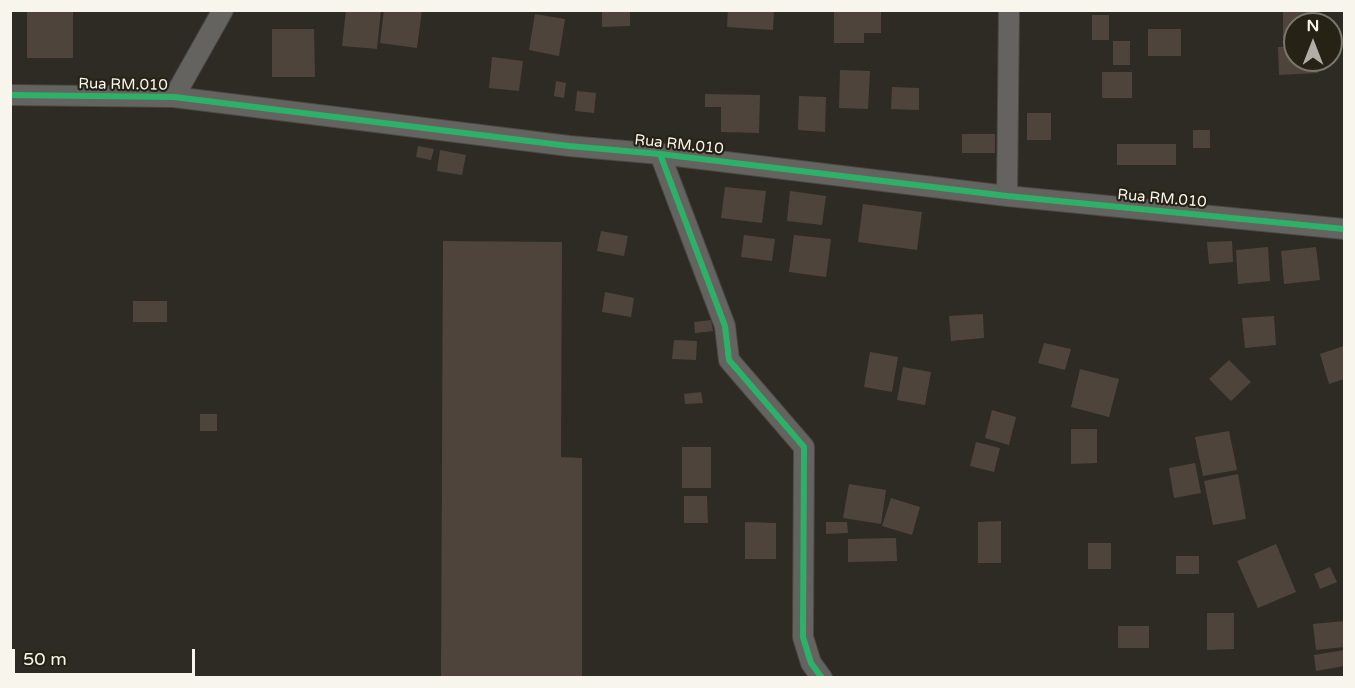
<!DOCTYPE html>
<html>
<head>
<meta charset="utf-8">
<style>
  body { margin:0 }
  #map { position:relative; width:1355px; height:688px; overflow:hidden; background:#2d2b24; font-family:"Varela Round",sans-serif }
  canvas { display:block }
  .frame { position:absolute; inset:0; border:12px solid #f8f5ed; pointer-events:none }
  .north { position:absolute; left:1283px; top:12px; width:60px; height:60px; box-sizing:border-box; background:#272216; border:2px solid #7b766c; border-radius:50%; rotate:0deg; font-size:16px; font-weight:700; line-height:24px; text-align:center; color:#f8f5ed }
  .north::after { content:''; display:block; margin:auto; width:21px; height:27px; background:#b1aea7; clip-path:polygon(50% 0,100% 100%,50% 72%,0 100%) }
  .scale { position:absolute; left:12px; top:649px; width:183px; height:27px; box-sizing:border-box; border:3px solid #f8f5ed; border-top:0; padding-left:8px; font-size:18px; line-height:21px; white-space:nowrap; color:#f8f5ed; -webkit-text-stroke:4px #272216; paint-order:stroke }
</style>
</head>
<body>
<div id="map">
<canvas width="1355" height="688"></canvas>
<div class="frame"></div>
<div class="north">N</div>
<div class="scale">50 m</div>
</div>
<script>
const ctx = document.querySelector('canvas').getContext('2d');
ctx.lineJoin = 'round';
function fillPath(path, color) { ctx.fillStyle = color; ctx.fill(path, 'evenodd'); }
const toPath = rows => new Path2D(rows.map(r => 'M' + r).join(''));
function stroke(path, color, width, dash) { ctx.strokeStyle = color; ctx.lineWidth = width; ctx.lineCap = dash ? 'butt' : 'round'; ctx.setLineDash(dash || []); ctx.stroke(path); }
function label(font, color, halo, rows, align = 'center') {
  ctx.font = font + ' "Varela Round",sans-serif'; ctx.lineWidth = 4.5; ctx.setLineDash([]); ctx.textBaseline = 'middle'; ctx.strokeStyle = halo; ctx.fillStyle = color; for (const [text, x, y, turn = 0] of rows) {
    ctx.save(); ctx.translate(x, y); ctx.rotate((+turn || 0) * Math.PI / 180); ctx.textAlign = isNaN(turn) ? turn : align; if (halo) ctx.strokeText(text, 0, 0); ctx.fillText(text, 0, 0); ctx.restore();
  }
}
fillPath(toPath([
  [27,10,73,10,73,58,27,58],
  [346,10,381,10,377,49,342,46],
  [384,10,422,10,417,48,380,43],
  [602,10,630,10,630,26,602,27],
  [728,10,774,10,773,30,727,27],
  [834,10,881,10,881,33,864,33,864,43,834,43],
  [1283,10,1312,10,1312,24,1295,24,1295,39,1283,39],
  [535,14,565,19,559,56,529,50],
  [1092,15,1109,15,1109,40,1092,40],
  [272,29,314,29,315,77,272,77],
  [1148,29,1181,29,1181,56,1148,56],
  [1113,41,1130,41,1130,65,1113,65],
  [1295,46,1295,60,1317,60,1318,73,1279,75,1278,47],
  [492,57,523,61,519,91,489,88],
  [840,70,870,71,868,109,839,108],
  [1102,72,1132,72,1132,98,1102,98],
  [556,81,566,83,564,98,554,96],
  [892,87,919,88,919,110,891,109],
  [577,91,596,93,594,113,575,111],
  [705,94,760,95,759,133,721,132,721,107,705,107],
  [799,96,826,97,825,132,798,130],
  [1027,113,1051,113,1051,140,1027,140],
  [1193,130,1210,130,1210,148,1193,148],
  [962,134,995,134,995,153,962,153],
  [1117,144,1176,144,1176,165,1117,165],
  [418,146,434,149,431,160,416,157],
  [440,150,466,155,462,175,437,171],
  [725,187,766,191,762,223,721,218],
  [790,191,826,196,822,225,787,221],
  [863,204,922,212,917,250,858,242],
  [601,231,628,236,624,256,597,251],
  [744,235,775,239,772,261,741,257],
  [794,235,831,239,826,277,789,272],
  [443,241,562,242,561,457,582,458,582,678,441,678],
  [1232,241,1233,262,1209,264,1207,242],
  [1268,247,1270,281,1238,284,1236,250],
  [1316,247,1320,280,1284,284,1281,251],
  [605,292,634,298,631,317,602,312],
  [133,301,167,301,167,322,133,322],
  [983,314,984,338,951,341,949,316],
  [1274,316,1276,345,1245,348,1242,318],
  [711,320,713,331,695,333,694,322],
  [674,340,697,341,696,360,672,359],
  [1044,343,1071,349,1065,370,1038,363],
  [1344,346,1344,379,1329,384,1320,354],
  [870,352,898,357,892,392,864,387],
  [1229,360,1251,382,1231,401,1209,379],
  [903,367,931,372,925,405,897,400],
  [1080,369,1119,379,1109,417,1071,407],
  [701,392,703,403,685,404,684,394],
  [992,410,1016,417,1009,445,985,438],
  [200,414,217,414,217,431,200,431],
  [1071,429,1097,429,1097,463,1071,464],
  [1229,431,1237,470,1203,476,1195,437],
  [976,442,1000,448,994,472,970,466],
  [682,447,711,447,711,488,682,488],
  [1195,463,1201,493,1174,498,1169,468],
  [1238,474,1246,519,1213,525,1204,481],
  [849,484,886,490,881,524,843,518],
  [684,496,707,496,708,523,684,523],
  [891,498,920,507,912,535,882,526],
  [1001,521,1001,563,978,563,978,522],
  [745,522,776,523,776,559,745,559],
  [826,522,847,522,848,533,826,534],
  [896,538,897,561,848,562,848,539],
  [1088,543,1111,543,1111,569,1088,569],
  [1276,544,1296,592,1258,608,1237,561],
  [1176,556,1199,556,1199,574,1176,574],
  [1330,567,1337,582,1320,589,1314,574],
  [1207,613,1234,613,1234,649,1207,650],
  [1344,621,1344,647,1316,650,1313,624],
  [1118,626,1149,626,1149,648,1118,648],
  [1344,650,1344,666,1316,671,1314,655]
]), '#4f443c');
const minor = toPath([
  [10,95,174,97,569,146,660,154,1007,196,1344,229],
  [174,97,223,10],
  [660,154,725,326,729,360,804,447,803,637,811,663,822,678],
  [1007,196,1009,10]
]);
stroke(minor, '#4a4843', 22);
stroke(minor, '#65635f', 20);
stroke(toPath([
  [10,95,174,97,569,146,660,154,1007,196,1344,229],
  [660,154,725,326,729,360,804,447,803,637,811,663,822,678]
]), '#2db169', 6);
label('15px', '#f8f5ed', '#272216', [
  ["Rua RM.010",123,85,1],
  ["Rua RM.010",679,145,6],
  ["Rua RM.010",1162,199,5]
]);
</script>
</body>
</html>
